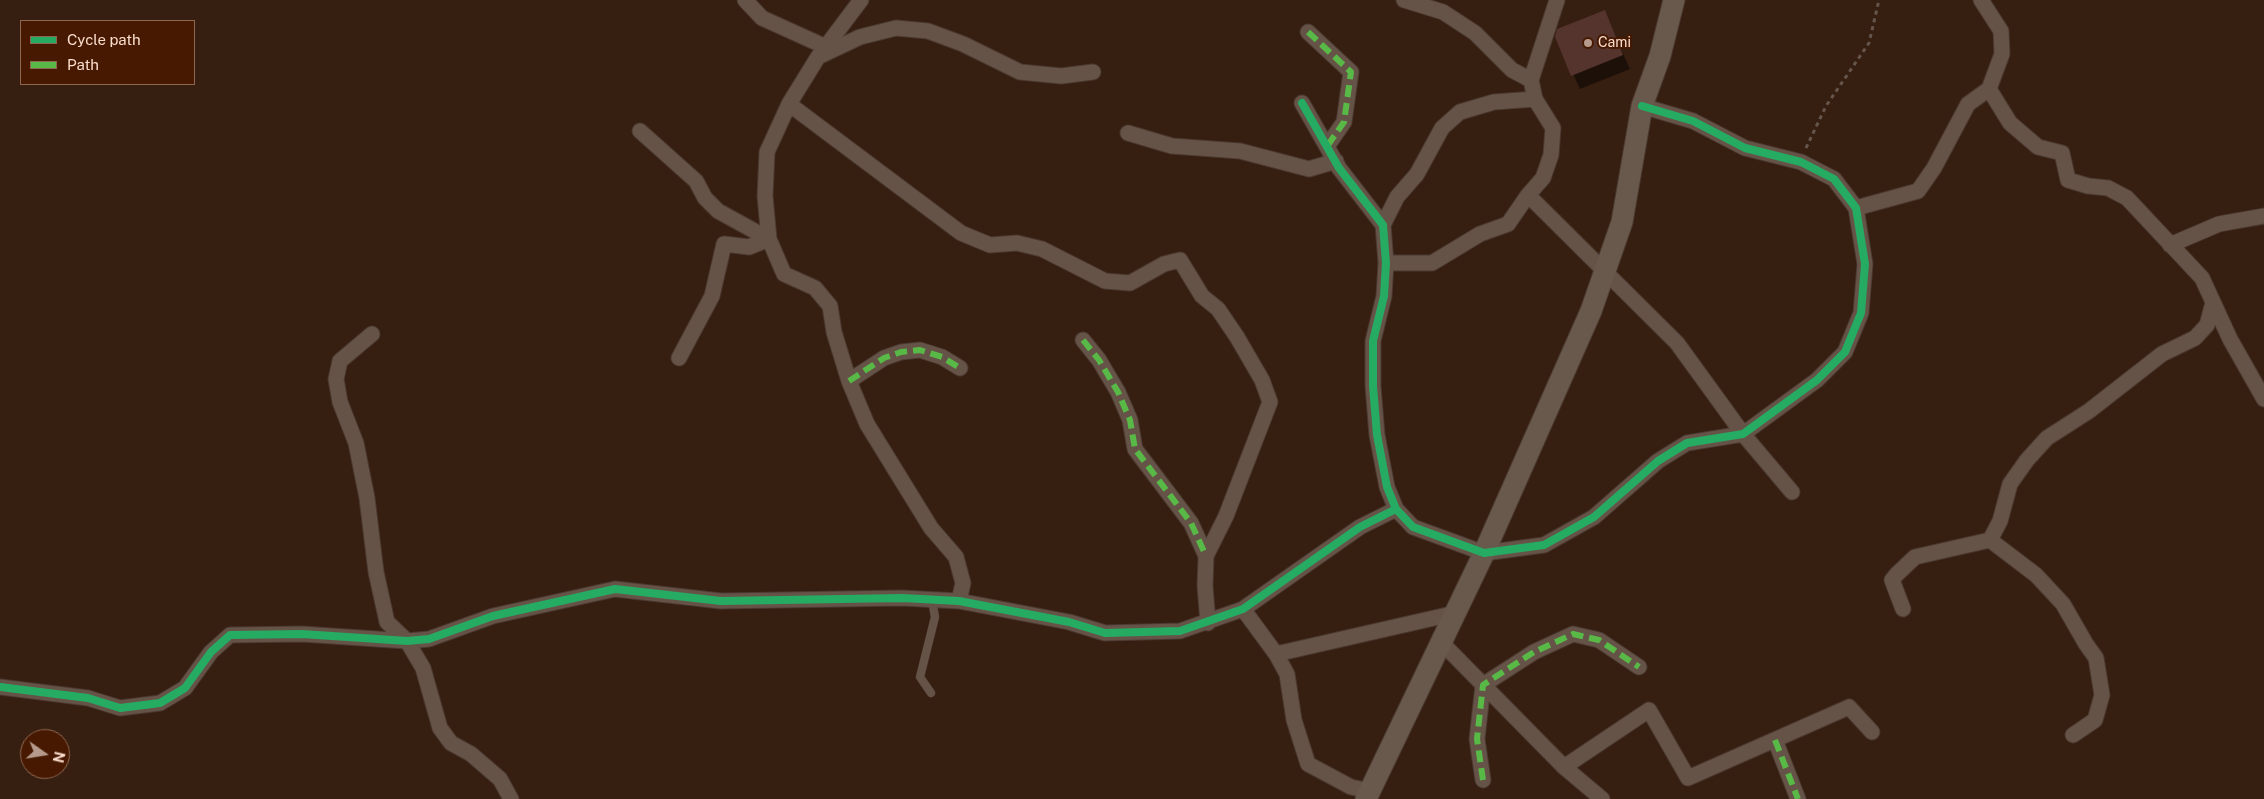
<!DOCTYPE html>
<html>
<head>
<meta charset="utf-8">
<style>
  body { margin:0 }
  #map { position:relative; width:2264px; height:799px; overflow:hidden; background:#361e10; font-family:"Public Sans",sans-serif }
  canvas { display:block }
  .legend { position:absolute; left:20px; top:20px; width:175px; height:65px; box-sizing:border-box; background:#461900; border:1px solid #8e6752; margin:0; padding:6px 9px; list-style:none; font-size:15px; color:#fbddce }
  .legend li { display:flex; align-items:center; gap:10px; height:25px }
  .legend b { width:25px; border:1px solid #8e6752 }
  .north { position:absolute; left:20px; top:729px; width:50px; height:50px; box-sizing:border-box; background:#461900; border:1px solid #8e6752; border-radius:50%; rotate:103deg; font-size:14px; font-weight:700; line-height:20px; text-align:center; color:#fbddce }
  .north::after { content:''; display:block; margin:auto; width:18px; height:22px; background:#b69a8c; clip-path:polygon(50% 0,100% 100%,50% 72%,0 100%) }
</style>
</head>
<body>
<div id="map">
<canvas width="2264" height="799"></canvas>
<ul class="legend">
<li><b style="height:6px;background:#26ab63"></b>Cycle path</li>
<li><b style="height:6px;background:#58b947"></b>Path</li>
</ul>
<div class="north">N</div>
</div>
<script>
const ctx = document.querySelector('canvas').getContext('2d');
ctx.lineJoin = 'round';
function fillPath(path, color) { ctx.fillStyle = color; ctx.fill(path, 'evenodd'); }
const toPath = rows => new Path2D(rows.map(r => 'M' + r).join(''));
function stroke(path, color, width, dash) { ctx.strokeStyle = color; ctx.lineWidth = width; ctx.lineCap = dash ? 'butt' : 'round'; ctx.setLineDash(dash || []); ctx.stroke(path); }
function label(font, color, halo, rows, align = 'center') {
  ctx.font = font + ' "Public Sans",sans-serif'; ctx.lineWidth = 4; ctx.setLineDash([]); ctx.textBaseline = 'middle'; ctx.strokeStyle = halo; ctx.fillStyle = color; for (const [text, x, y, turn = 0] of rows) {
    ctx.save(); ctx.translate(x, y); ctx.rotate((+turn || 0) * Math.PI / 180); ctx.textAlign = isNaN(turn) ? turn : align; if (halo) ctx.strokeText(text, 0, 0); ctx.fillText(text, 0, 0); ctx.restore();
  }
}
fillPath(toPath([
  [1604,12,1630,69,1580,89,1556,37]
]), '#0007');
fillPath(toPath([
  [1605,10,1623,55,1571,76,1555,37,1557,29]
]), '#54342c');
const lane = toPath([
  [931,693,920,677,935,617,932,600]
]);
const street = toPath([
  [745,0,762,18,826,47],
  [861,0,818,57,789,104,767,152,765,196,769,239,784,274,815,288,830,306,834,332,849,381,867,424,931,528,956,557,963,583,959,601],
  [1404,0,1443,12,1475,33,1512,70,1531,80],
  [1557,0,1531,80,1535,99,1553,128,1551,155,1543,178,1528,195,1677,343,1743,434,1792,492],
  [1308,32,1351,72,1344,122,1328,145],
  [822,55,860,37,896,28,928,31,963,44,1020,72,1061,76,1093,72],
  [1989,89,2010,123,2038,147,2062,153,2068,180,2088,186,2108,188,2127,198,2202,278,2230,339,2264,399],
  [1302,103,1339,168,1383,225,1386,263,1384,296,1373,341,1373,386,1377,435,1387,487,1396,509,1413,527,1484,553,1544,545,1594,517,1658,461,1687,443,1743,434,1817,380,1845,352,1861,313,1865,264,1856,208,1834,179,1801,162,1745,148,1693,121,1642,106],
  [789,104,961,233,990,245,1017,243,1042,249,1105,281,1130,283,1164,264,1180,260,1202,296,1218,309,1237,337,1262,380,1270,402,1226,516,1206,556,1205,586,1208,623],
  [640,131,696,181,705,198,718,211,769,239],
  [1128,133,1172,146,1240,151,1309,169,1336,161],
  [1856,208,1918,191,1934,168,1968,104,1989,89,2002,54,2001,31,1981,0],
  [1383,225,1397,197,1417,174,1442,128,1460,112,1494,102,1535,99],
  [2170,245,2219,224,2264,216],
  [1386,263,1432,263,1480,234,1508,224,1528,195],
  [372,334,340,361,336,379,340,402,356,443,367,498,376,572,387,622,407,641,423,668,440,728,451,743,471,754,500,779,511,799],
  [1083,340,1099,360,1118,392,1130,420,1135,449,1191,523,1206,556],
  [679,358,712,296,724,244,749,247,769,239],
  [849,381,884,358,901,352,920,350,942,357,960,368],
  [1990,540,2036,575,2063,604,2086,644,2096,658,2102,695,2095,720,2073,735],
  [1243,609,1276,654,1287,674,1294,720,1308,764,1351,787,1370,791],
  [1903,609,1892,580,1897,574,1915,557,1990,540,2000,521,2010,484,2027,460,2047,438,2089,411,2162,354,2195,338,2207,325,2213,303],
  [1441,642,1564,767,1602,799],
  [1276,654,1456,613],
  [0,687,88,698,120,708,160,703,185,688,211,652,230,635,302,634,407,641,429,639,493,616,615,589,721,601,902,598,959,601,1069,622,1105,633,1180,631,1243,609,1360,527,1396,509],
  [1775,740,1798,799],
  [1564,767,1649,710,1688,778,1849,707,1872,732],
  [1483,780,1477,739,1483,685,1534,652,1573,634,1599,640,1639,667]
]);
const secondary = toPath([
  [1366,799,1484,553,1591,311,1622,222,1642,106,1660,56,1674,0]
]);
stroke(lane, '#4b3930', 9);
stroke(street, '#4b3930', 17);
stroke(secondary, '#4b3930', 23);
stroke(toPath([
  [1806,148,1826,106,1869,43,1879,0]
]), '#66554c', 3, [4, 4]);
stroke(lane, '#665348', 8);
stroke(street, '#665348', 15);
stroke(secondary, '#69594c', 21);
stroke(toPath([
  [1308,32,1351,72,1344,122,1328,145],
  [1083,340,1099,360,1118,392,1130,420,1135,449,1191,523,1206,556],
  [849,381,884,358,901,352,920,350,942,357,960,368],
  [1775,740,1798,799],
  [1483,780,1477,739,1483,685,1534,652,1573,634,1599,640,1639,667]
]), '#58b947', 6, [12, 6]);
stroke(toPath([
  [1302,103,1339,168,1383,225,1386,263,1384,296,1373,341,1373,386,1377,435,1387,487,1396,509,1413,527,1484,553,1544,545,1594,517,1658,461,1687,443,1743,434,1817,380,1845,352,1861,313,1865,264,1856,208,1834,179,1801,162,1745,148,1693,121,1642,106],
  [0,687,88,698,120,708,160,703,185,688,211,652,230,635,302,634,407,641,429,639,493,616,615,589,721,601,902,598,959,601,1069,622,1105,633,1180,631,1243,609,1360,527,1396,509]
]), '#26ab63', 8);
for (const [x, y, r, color] of [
  [1588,43,5,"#b69a8c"]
]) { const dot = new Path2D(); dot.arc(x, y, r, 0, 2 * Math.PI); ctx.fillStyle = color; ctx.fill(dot); stroke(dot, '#461900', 2); }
label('14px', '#fbddce', '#461900', [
  ["Cami",1598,43]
], 'left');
</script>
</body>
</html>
